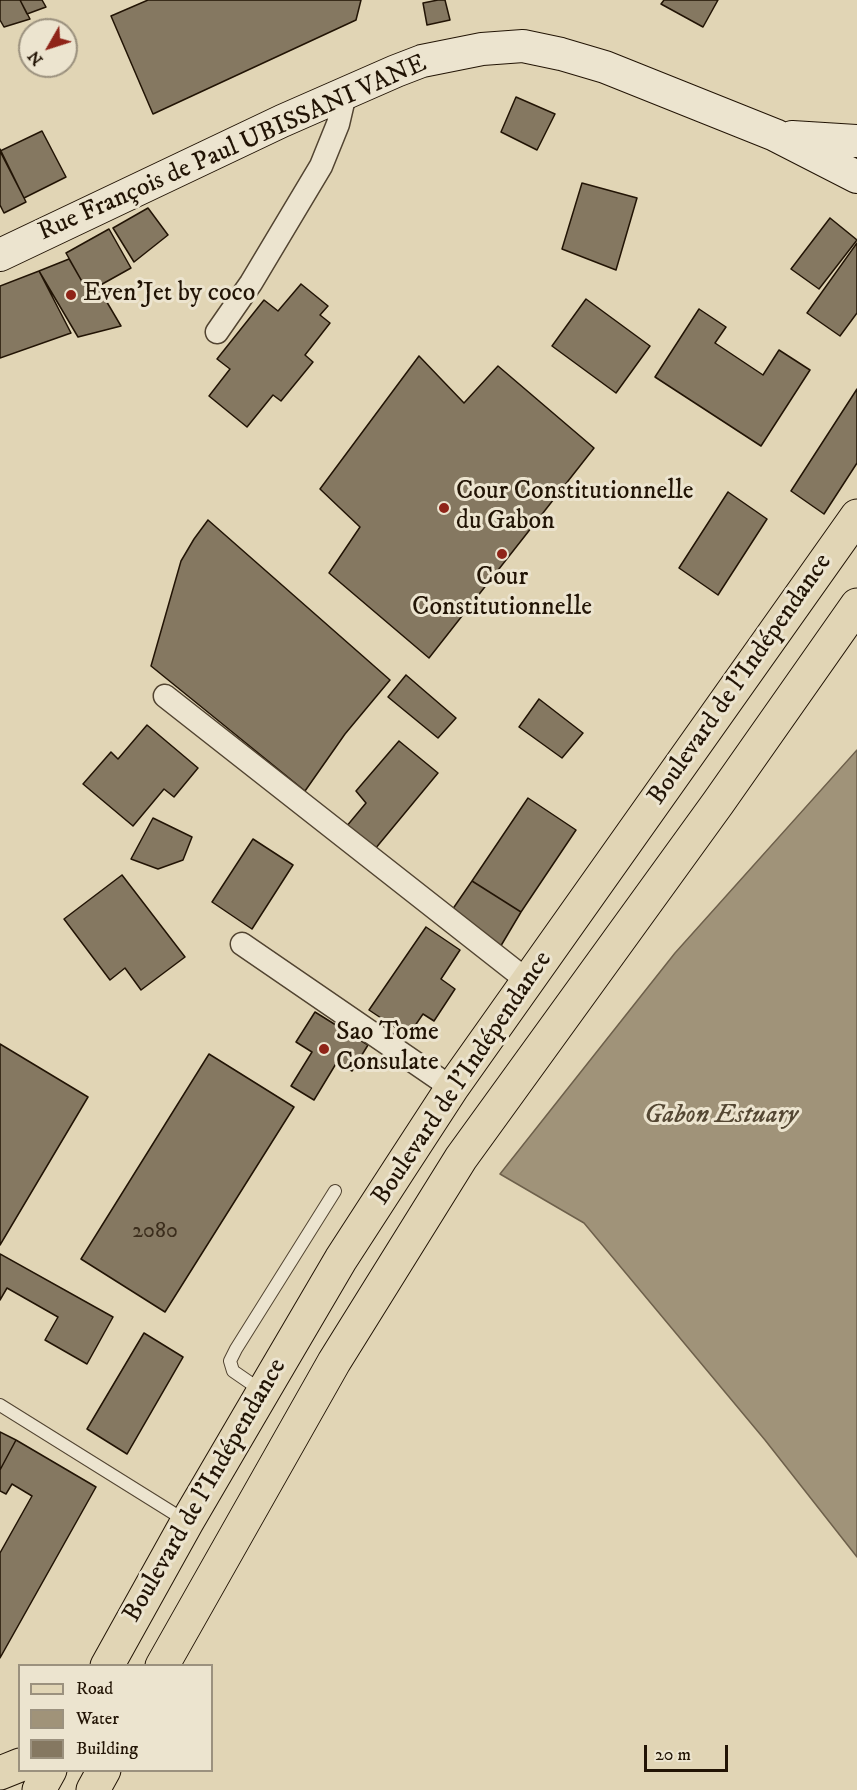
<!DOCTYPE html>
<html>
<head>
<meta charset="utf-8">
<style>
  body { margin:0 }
  #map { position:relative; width:857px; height:1790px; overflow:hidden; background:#e1d5b5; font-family:"IM FELL DW Pica",serif }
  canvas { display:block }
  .legend { position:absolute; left:18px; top:1664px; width:195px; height:108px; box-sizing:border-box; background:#ece4cf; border:2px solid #9b917e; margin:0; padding:8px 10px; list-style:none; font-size:18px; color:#221405 }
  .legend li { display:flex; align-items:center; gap:12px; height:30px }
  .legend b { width:30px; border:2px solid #9b917e }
  .north { position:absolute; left:18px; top:18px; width:60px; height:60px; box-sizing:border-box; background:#ece4cf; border:2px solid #9b917e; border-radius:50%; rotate:231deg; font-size:16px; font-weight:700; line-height:24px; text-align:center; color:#221405 }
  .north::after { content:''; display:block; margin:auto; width:21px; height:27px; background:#8f2418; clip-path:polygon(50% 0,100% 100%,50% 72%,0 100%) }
  .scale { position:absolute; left:644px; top:1745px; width:84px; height:27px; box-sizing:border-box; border:3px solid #221405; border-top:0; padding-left:8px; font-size:18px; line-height:21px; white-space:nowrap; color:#221405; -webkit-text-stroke:4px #ece4cf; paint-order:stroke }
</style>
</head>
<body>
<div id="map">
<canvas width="857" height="1790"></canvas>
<ul class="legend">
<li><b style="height:8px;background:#e1d5b5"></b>Road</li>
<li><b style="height:16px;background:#a09379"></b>Water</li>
<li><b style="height:16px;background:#857861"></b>Building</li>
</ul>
<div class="north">N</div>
<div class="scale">20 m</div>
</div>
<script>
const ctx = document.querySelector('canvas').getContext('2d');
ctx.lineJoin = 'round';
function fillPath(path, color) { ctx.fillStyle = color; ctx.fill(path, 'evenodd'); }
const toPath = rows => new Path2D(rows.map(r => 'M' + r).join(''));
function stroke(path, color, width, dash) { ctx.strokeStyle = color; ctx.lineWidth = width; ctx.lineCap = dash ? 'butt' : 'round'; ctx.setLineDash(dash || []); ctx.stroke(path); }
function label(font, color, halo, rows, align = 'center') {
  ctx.font = font + ' "IM FELL DW Pica",serif'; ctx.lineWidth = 6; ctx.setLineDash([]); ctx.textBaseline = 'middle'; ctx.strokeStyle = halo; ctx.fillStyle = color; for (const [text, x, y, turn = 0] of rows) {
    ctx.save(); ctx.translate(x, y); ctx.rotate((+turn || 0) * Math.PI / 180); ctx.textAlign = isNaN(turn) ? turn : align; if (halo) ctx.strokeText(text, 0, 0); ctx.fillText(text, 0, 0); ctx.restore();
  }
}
const water = toPath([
  [857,750,857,1557,765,1440,584,1223,500,1174,675,953,857,750]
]);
fillPath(water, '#a09379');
stroke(water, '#6e604b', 1.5);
const building = toPath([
  [0,0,20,0,30,19,4,27,0,20,0,0],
  [20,0,42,0,46,7,27,14,20,0],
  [148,0,361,0,356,20,153,114,111,16,148,0],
  [438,0,445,0,450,20,427,25,423,3,438,0],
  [664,0,718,0,703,27,661,4,664,0],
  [516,97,555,114,537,150,501,132,516,97],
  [42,131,66,177,24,198,0,151,42,131],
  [0,149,26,202,4,213,0,205,0,149],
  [582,183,637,198,616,270,562,249,582,183],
  [148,208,168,235,134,262,113,228,148,208],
  [830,218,857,240,819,289,791,269,830,218],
  [109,229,131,268,88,292,66,253,109,229],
  [857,243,857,313,840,336,807,313,857,243],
  [69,259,88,292,98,287,121,326,78,337,39,271,69,259],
  [39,271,71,333,0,358,0,286,39,271],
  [301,284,328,306,320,315,330,323,305,355,313,362,281,401,273,395,247,427,209,396,230,369,217,359,264,300,278,311,301,284],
  [586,299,650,346,616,393,552,346,586,299],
  [699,309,726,327,715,343,763,375,779,350,810,370,761,446,655,377,699,309],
  [419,356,464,403,498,366,594,448,429,658,329,573,360,527,320,489,419,356],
  [857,389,857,463,824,514,791,491,857,389],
  [728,492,767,519,718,595,679,568,728,492],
  [208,520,390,680,345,734,305,791,151,666,181,561,194,539,208,520],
  [406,675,456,718,438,738,388,697,406,675],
  [539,699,583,733,562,758,519,727,539,699],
  [147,725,198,768,174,797,164,789,133,826,83,784,111,752,118,759,147,725],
  [399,741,438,773,375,849,346,827,366,803,356,791,399,741],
  [528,798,576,830,521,912,472,881,528,798],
  [153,818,192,837,183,860,158,869,131,859,153,818],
  [253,839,293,865,252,929,212,902,253,839],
  [122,875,185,957,141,990,125,968,110,980,64,919,122,875],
  [472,881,521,912,499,949,450,913,472,881],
  [426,927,460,950,441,979,455,989,434,1021,423,1014,408,1036,369,1010,426,927],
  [315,1012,368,1045,352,1071,337,1062,314,1100,291,1086,312,1052,296,1042,315,1012],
  [0,1044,88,1097,0,1245,0,1044],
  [209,1054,294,1107,165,1312,81,1259,209,1054],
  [0,1254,113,1317,87,1364,45,1340,58,1317,7,1288,0,1300,0,1254],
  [144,1333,183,1357,127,1454,87,1429,144,1333],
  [0,1432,16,1440,0,1470,0,1432],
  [16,1440,96,1487,0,1658,0,1553,32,1496,12,1484,6,1494,0,1491,0,1470,16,1440]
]);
fillPath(building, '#857861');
stroke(building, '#221405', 1.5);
const lane = toPath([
  [262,1391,233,1371,230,1361,236,1349,335,1191],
  [0,1405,186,1521]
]);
const street = toPath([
  [217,332,251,283,321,166,338,124,345,94],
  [165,696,529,982],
  [242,944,452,1088]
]);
const secondary = toPath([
  [792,137,857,141],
  [0,255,282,121,396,71,422,61,482,49,523,46,561,54,605,67,775,135,857,177]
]);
const primary = toPath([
  [107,1666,187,1522,263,1392,341,1259,398,1171,452,1088,857,516],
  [162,1666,334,1362,461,1158,718,803,857,605],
  [0,1773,20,1765],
  [39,1790,50,1770],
  [93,1790,104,1770]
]);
stroke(lane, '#524431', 14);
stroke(street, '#524431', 25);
stroke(secondary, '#221405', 34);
stroke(primary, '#221405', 35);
stroke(lane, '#ece4cf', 12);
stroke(street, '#ece4cf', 22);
stroke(secondary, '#ece4cf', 32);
stroke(primary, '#e1d5b5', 33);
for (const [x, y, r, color] of [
  [71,295,6,"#8f2418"],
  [444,508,6,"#8f2418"],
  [502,554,6,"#8f2418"],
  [324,1049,6,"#8f2418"]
]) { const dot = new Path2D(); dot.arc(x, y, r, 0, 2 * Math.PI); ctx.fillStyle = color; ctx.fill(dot); stroke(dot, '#ece4cf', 2); }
label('22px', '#3b2d1c', null, [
  ["2080",155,1232]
]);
label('26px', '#221405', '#ece4cf', [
  ["Rue François de Paul UBISSANI VANE",233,149,-24],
  ["Boulevard de l'Indépendance",741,680,-55],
  ["Boulevard de l'Indépendance",463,1079,-56],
  ["Boulevard de l'Indépendance",206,1491,-60]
]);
label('26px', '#221405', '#ece4cf', [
  ["Even'Jet by coco",83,295],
  ["Cour Constitutionnelle",456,493],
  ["du Gabon",456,523],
  ["Cour",502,579,"center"],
  ["Constitutionnelle",502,609,"center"],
  ["Sao Tome",336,1034],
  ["Consulate",336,1064]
], 'left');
label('italic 27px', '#544733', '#ece4cf', [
  ["Gabon Estuary",721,1116]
]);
</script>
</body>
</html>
